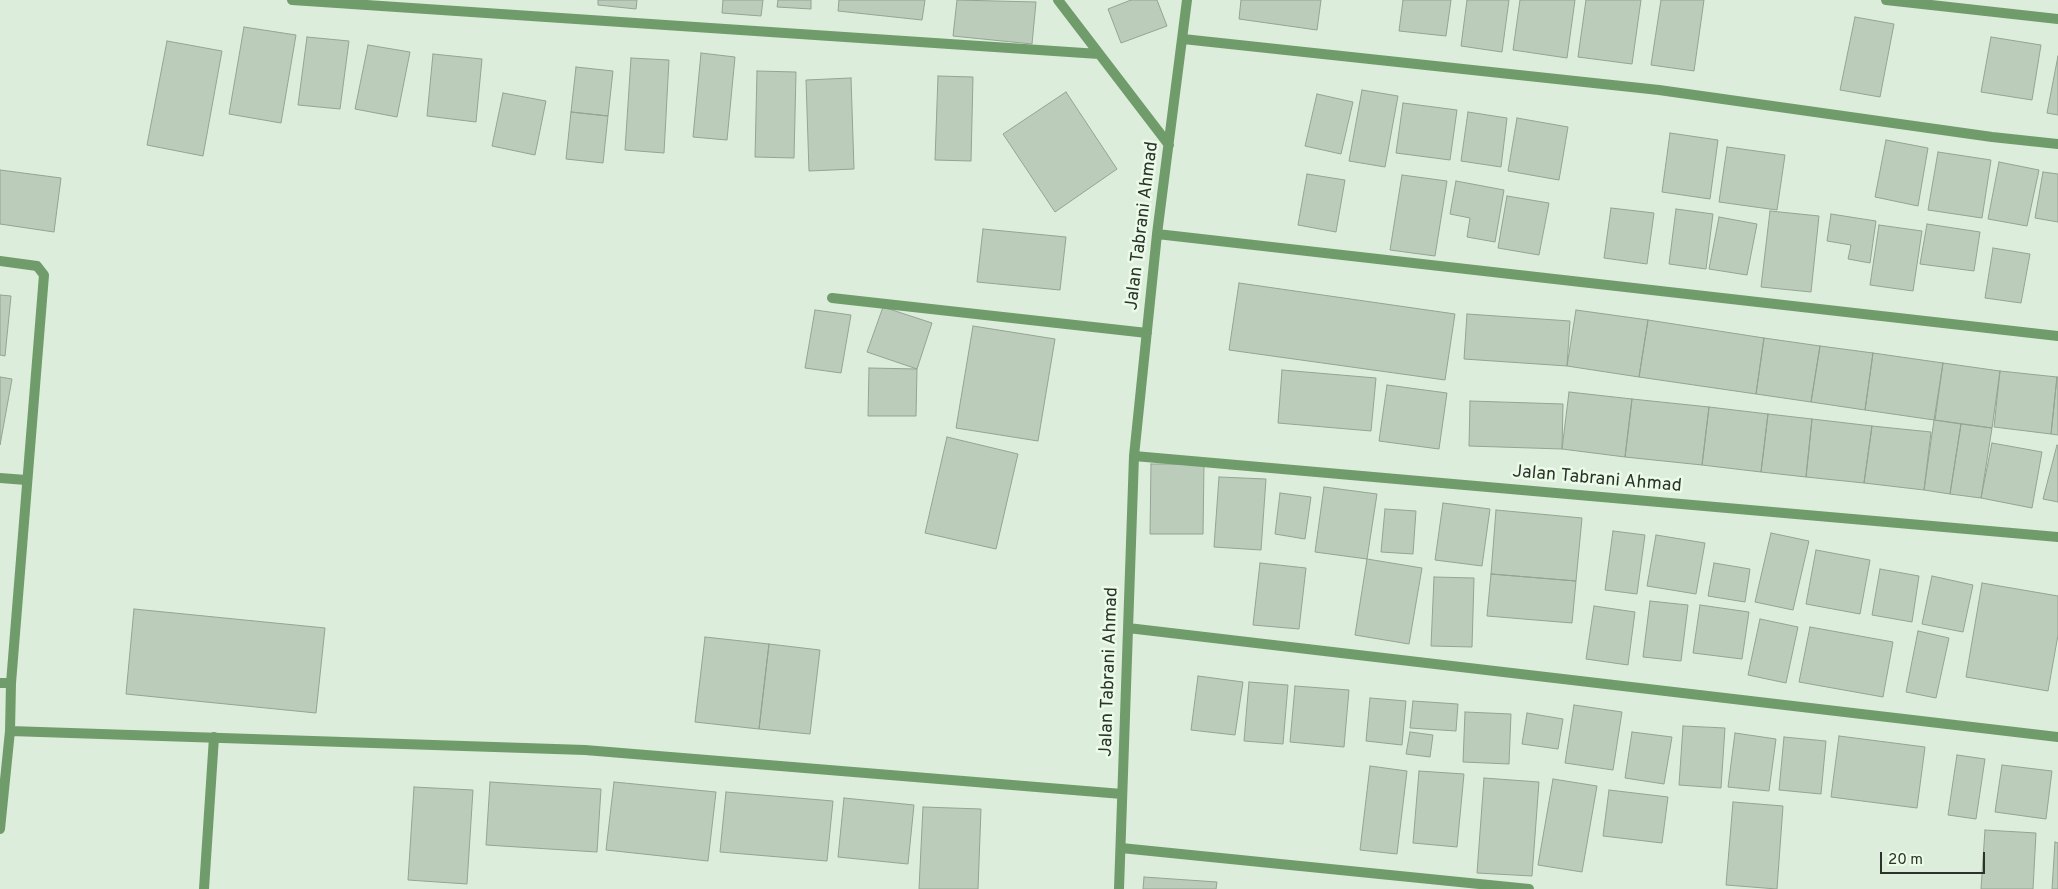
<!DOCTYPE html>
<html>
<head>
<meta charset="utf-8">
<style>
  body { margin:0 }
  #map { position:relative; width:2058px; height:889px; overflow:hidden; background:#ddeddb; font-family:Overpass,sans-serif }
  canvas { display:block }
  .scale { position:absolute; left:1880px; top:852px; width:105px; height:22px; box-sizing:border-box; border:2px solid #2c322b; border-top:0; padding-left:6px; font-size:15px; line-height:18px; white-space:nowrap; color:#2c322b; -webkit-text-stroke:4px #eafbe8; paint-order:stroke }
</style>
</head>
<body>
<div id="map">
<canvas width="2058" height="889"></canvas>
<div class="scale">20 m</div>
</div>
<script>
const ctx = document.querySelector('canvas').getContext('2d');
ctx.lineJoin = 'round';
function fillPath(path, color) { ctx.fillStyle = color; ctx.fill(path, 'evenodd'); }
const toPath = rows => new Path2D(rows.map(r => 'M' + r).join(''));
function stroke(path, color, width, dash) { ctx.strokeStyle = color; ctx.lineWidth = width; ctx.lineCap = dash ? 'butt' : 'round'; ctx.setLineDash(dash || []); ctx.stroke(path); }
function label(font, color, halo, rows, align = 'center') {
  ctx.font = font + ' Overpass,sans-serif'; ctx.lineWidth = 5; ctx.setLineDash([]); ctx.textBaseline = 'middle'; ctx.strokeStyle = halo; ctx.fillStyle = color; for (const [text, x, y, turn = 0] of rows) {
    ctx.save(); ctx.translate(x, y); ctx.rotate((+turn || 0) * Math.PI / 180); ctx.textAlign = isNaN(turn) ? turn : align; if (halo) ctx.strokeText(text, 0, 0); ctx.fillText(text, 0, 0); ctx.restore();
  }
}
const building = toPath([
  [598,0,637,0,636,9,598,5,598,0],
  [723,0,763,0,761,16,722,13,723,0],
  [778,0,811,0,811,9,777,7,778,0],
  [839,0,925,0,922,20,838,11,839,0],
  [957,0,1036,2,1032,44,953,36,957,0],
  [1131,0,1157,0,1167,26,1121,43,1108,9,1131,0],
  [1241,0,1321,0,1317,30,1239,19,1241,0],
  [1403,0,1451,0,1446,36,1399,31,1403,0],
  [1467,0,1509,0,1502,52,1461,46,1467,0],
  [1520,0,1575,0,1567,58,1513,50,1520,0],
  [1586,0,1641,0,1632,64,1578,57,1586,0],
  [1661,0,1704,0,1694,71,1651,65,1661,0],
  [1855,17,1894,24,1880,97,1840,90,1855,17],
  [244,27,296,35,281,123,229,114,244,27],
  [307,37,349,41,340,109,298,105,307,37],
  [1991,37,2041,45,2032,100,1981,92,1991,37],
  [167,41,222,51,203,156,147,145,167,41],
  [368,45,410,52,397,117,355,109,368,45],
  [701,53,735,57,727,140,693,137,701,53],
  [433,54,482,59,476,122,427,116,433,54],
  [2058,56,2058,115,2047,113,2058,56],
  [631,58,669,60,664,153,625,150,631,58],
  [576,67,613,71,608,116,571,112,576,67],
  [757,71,796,72,794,158,755,157,757,71],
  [938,76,973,77,971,161,935,160,938,76],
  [851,78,854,169,809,171,806,80,851,78],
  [1362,90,1398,96,1385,167,1349,161,1362,90],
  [1066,92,1117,169,1055,212,1003,134,1066,92],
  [503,93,546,101,535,155,492,146,503,93],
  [1317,94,1353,102,1341,154,1305,146,1317,94],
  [1403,103,1457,110,1450,160,1396,153,1403,103],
  [571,112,608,116,603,163,566,159,571,112],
  [1468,112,1507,118,1501,167,1461,161,1468,112],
  [1517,118,1568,127,1559,180,1508,171,1517,118],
  [1670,133,1718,140,1710,199,1662,192,1670,133],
  [1886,140,1928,148,1918,206,1875,197,1886,140],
  [1727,147,1785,155,1777,210,1719,202,1727,147],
  [1938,152,1991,160,1982,218,1928,210,1938,152],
  [1999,162,2039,170,2027,226,1988,219,1999,162],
  [0,170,61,178,54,232,0,224,0,170],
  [2043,172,2058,174,2058,222,2035,218,2043,172],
  [1307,174,1345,180,1336,232,1298,225,1307,174],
  [1402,175,1447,181,1435,256,1390,250,1402,175],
  [1456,181,1504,190,1495,242,1467,237,1470,218,1450,214,1456,181],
  [1507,196,1549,203,1539,255,1498,248,1507,196],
  [1611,208,1654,213,1647,264,1604,258,1611,208],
  [1676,209,1713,214,1706,269,1669,264,1676,209],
  [1770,211,1819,216,1811,292,1761,287,1770,211],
  [1831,214,1876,221,1870,263,1848,259,1851,245,1827,241,1831,214],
  [1719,217,1757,224,1747,275,1709,269,1719,217],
  [1927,224,1980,232,1974,271,1920,264,1927,224],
  [1879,225,1922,231,1913,291,1870,285,1879,225],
  [983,229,1066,237,1060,290,977,282,983,229],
  [1993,248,2030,254,2021,303,1985,298,1993,248],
  [1239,283,1455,314,1445,380,1229,350,1239,283],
  [0,295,11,296,5,356,0,355,0,295],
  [883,307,932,323,917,369,867,352,883,307],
  [815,310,851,315,841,373,805,368,815,310],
  [1576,310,1648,320,1639,377,1567,366,1576,310],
  [1467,314,1570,321,1567,366,1464,359,1467,314],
  [1648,320,1764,338,1756,394,1639,377,1648,320],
  [973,326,1055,339,1038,441,956,428,973,326],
  [1764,338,1820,346,1811,402,1756,394,1764,338],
  [1820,346,1873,353,1865,410,1811,402,1820,346],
  [1873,353,1943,363,1934,420,1865,410,1873,353],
  [1943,363,2000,371,1992,428,1935,420,1943,363],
  [869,368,917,369,916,416,868,416,869,368],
  [1282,370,1376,378,1371,431,1278,423,1282,370],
  [2000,371,2057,377,2051,434,1994,427,2000,371],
  [0,377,12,379,0,445,0,377],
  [2057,377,2058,377,2058,435,2051,434,2057,377],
  [1387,385,1447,393,1439,449,1379,441,1387,385],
  [1569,392,1632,399,1625,457,1562,449,1569,392],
  [1632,399,1709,407,1702,465,1625,457,1632,399],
  [1470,401,1563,404,1562,449,1469,446,1470,401],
  [1709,407,1768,414,1761,472,1702,465,1709,407],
  [1768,414,1812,419,1806,477,1761,472,1768,414],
  [1812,419,1872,426,1864,483,1806,477,1812,419],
  [1934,420,1961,424,1950,494,1924,490,1934,420],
  [1961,424,1992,428,1981,498,1950,494,1961,424],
  [1872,426,1931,432,1924,490,1864,483,1872,426],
  [947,437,1018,454,996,549,925,533,947,437],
  [1992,443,2042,452,2032,508,1981,498,1992,443],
  [2057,445,2058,446,2058,502,2043,499,2057,445],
  [1151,464,1204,464,1203,534,1150,534,1151,464],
  [1219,477,1266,479,1261,550,1214,547,1219,477],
  [1324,487,1377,494,1367,559,1315,552,1324,487],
  [1280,493,1311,497,1305,539,1275,534,1280,493],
  [1443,503,1490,509,1482,566,1435,560,1443,503],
  [1385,509,1416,511,1413,554,1381,552,1385,509],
  [1496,510,1582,518,1576,581,1491,574,1496,510],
  [1613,531,1645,535,1637,594,1605,590,1613,531],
  [1771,533,1809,541,1793,610,1755,602,1771,533],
  [1656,535,1705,543,1696,594,1647,586,1656,535],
  [1816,550,1870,560,1860,614,1806,604,1816,550],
  [1367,559,1422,568,1409,644,1355,635,1367,559],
  [1260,563,1306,568,1299,629,1253,625,1260,563],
  [1714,563,1750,569,1745,602,1708,596,1714,563],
  [1880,569,1919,576,1912,622,1872,615,1880,569],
  [1491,574,1576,581,1572,623,1487,616,1491,574],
  [1932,576,1973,585,1963,632,1922,624,1932,576],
  [1434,577,1474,578,1472,647,1431,646,1434,577],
  [1982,583,2058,596,2058,635,2048,691,1966,677,1982,583],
  [1650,601,1688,605,1681,661,1643,657,1650,601],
  [1700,605,1749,612,1742,659,1693,653,1700,605],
  [1594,606,1635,612,1628,665,1586,659,1594,606],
  [134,609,325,628,316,713,126,694,134,609],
  [1760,619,1798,627,1786,683,1748,675,1760,619],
  [1810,627,1893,642,1883,697,1799,682,1810,627],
  [1918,631,1949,638,1936,698,1906,692,1918,631],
  [705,637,769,644,759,729,695,722,705,637],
  [769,644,820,650,810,734,759,729,769,644],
  [1198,676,1243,682,1235,735,1191,730,1198,676],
  [1249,682,1288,685,1283,744,1244,741,1249,682],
  [1295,686,1349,690,1344,747,1290,742,1295,686],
  [1370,698,1406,701,1402,745,1366,741,1370,698],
  [1413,701,1458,704,1456,731,1410,728,1413,701],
  [1574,705,1622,712,1613,770,1565,763,1574,705],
  [1465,712,1511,714,1509,764,1463,762,1465,712],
  [1527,713,1563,719,1558,749,1522,744,1527,713],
  [1683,726,1725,728,1721,788,1679,785,1683,726],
  [1410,732,1433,735,1430,757,1406,754,1410,732],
  [1632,732,1672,737,1664,784,1625,778,1632,732],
  [1735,733,1776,739,1769,791,1728,787,1735,733],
  [1839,736,1925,747,1917,808,1831,797,1839,736],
  [1784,737,1826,741,1821,794,1779,790,1784,737],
  [1957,755,1985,759,1976,819,1948,815,1957,755],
  [2002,765,2052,771,2046,819,1995,812,2002,765],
  [1370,766,1407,771,1397,854,1360,850,1370,766],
  [1419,771,1464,774,1457,847,1413,843,1419,771],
  [1484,778,1539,782,1532,876,1477,873,1484,778],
  [1553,779,1597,786,1582,872,1538,865,1553,779],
  [490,782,601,789,597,852,486,845,490,782],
  [614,782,716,792,708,861,606,850,614,782],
  [414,787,473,790,467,884,408,880,414,787],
  [1609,790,1668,797,1662,843,1603,836,1609,790],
  [726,792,833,801,827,861,720,852,726,792],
  [844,798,914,805,908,864,838,857,844,798],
  [1733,802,1783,806,1777,889,1726,885,1733,802],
  [923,807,981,809,978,889,919,889,923,807],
  [1985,830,2036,833,2033,889,1981,889,1985,830],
  [2055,842,2058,843,2058,889,2052,889,2055,842],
  [1144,877,1217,882,1216,889,1143,889,1144,877]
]);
fillPath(building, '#bcccba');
stroke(building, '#94a492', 1);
stroke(toPath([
  [204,889,214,737]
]), '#709c6b', 10);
stroke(toPath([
  [292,0,1099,54],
  [1058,0,1169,145],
  [1886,0,2058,19],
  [1183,39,1659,90,1992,137,2058,144],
  [1157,234,2058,336],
  [0,261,37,266,44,275,11,683,10,731,0,829],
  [832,298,1147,333],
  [1134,456,2058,537],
  [0,478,26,480],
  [1128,628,2058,737],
  [0,683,11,683],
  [10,731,585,750,1122,794],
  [1121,848,1529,889],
  [1119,889,1134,456,1157,234,1187,0]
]), '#709c6b', 10);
label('18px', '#2c322b', '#eafbe8', [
  ["Jalan Tabrani Ahmad",1143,226,-83],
  ["Jalan Tabrani Ahmad",1597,480,5],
  ["Jalan Tabrani Ahmad",1110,672,-88]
]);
</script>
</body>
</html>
